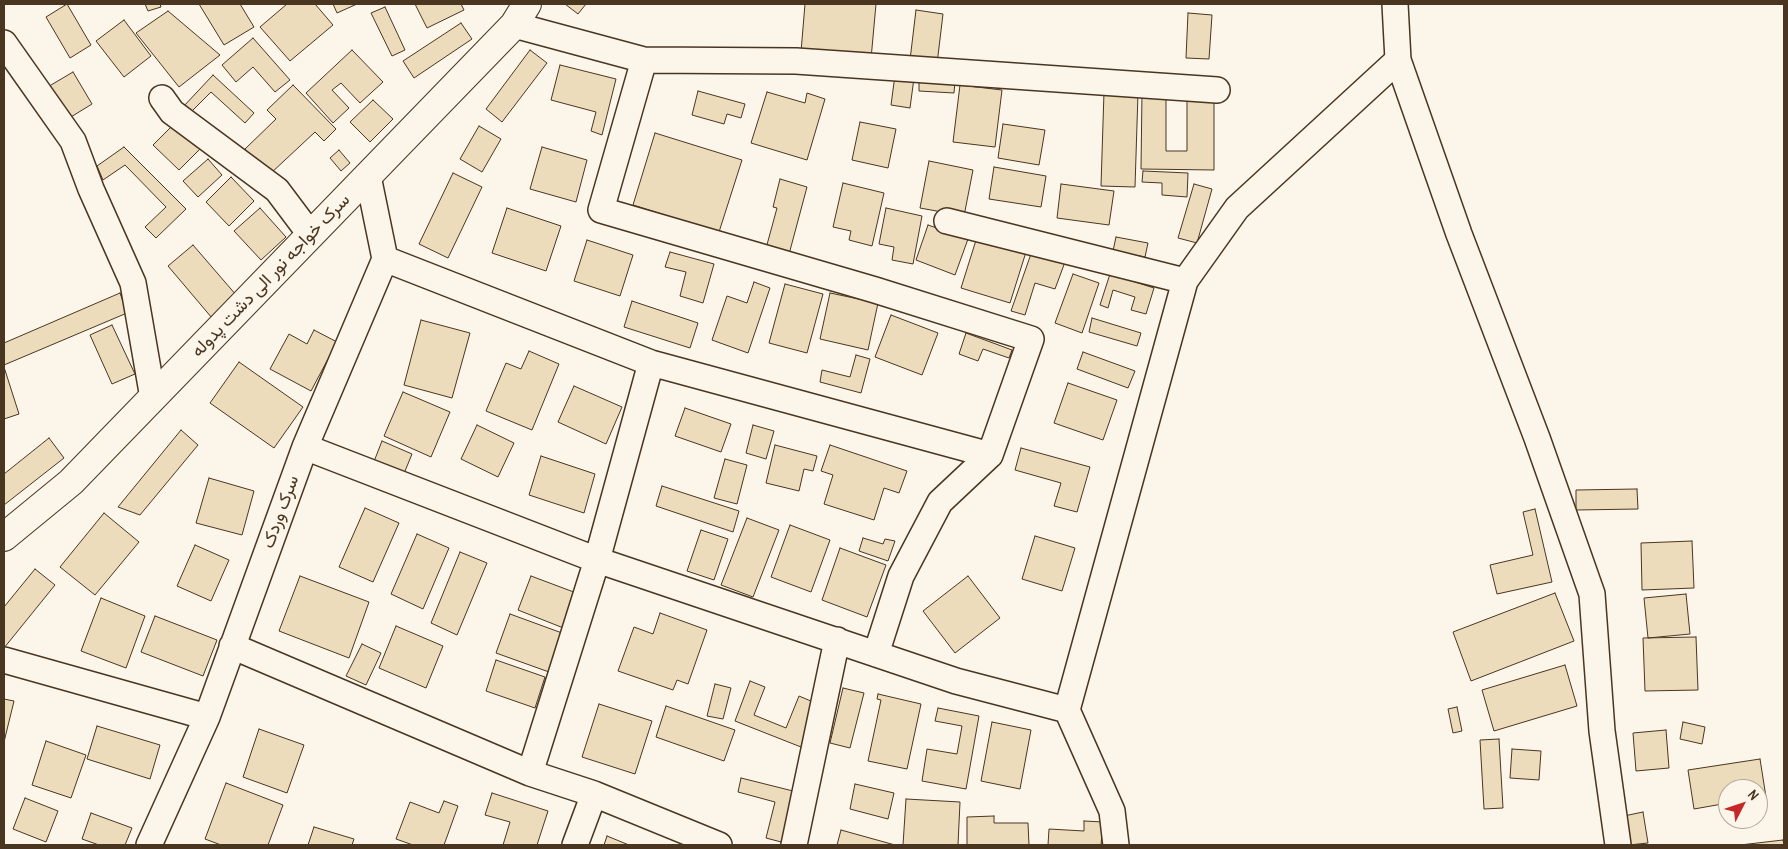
<!DOCTYPE html>
<html>
<head>
<meta charset="utf-8">
<style>
  body { margin:0 }
  #map { position:relative; width:1788px; height:849px; overflow:hidden; background:#fbf6e9; font-family:"Archivo Narrow",sans-serif }
  canvas { display:block }
  .frame { position:absolute; inset:0; border:5px solid #4a3520; pointer-events:none }
  .north { position:absolute; left:1718px; top:779px; width:50px; height:50px; box-sizing:border-box; background:#fbf6e9; border:1px solid #b4a999; border-radius:50%; rotate:49deg; font-size:14px; font-weight:700; line-height:20px; text-align:center; color:#4a3520 }
  .north::after { content:''; display:block; margin:auto; width:18px; height:22px; background:#c62828; clip-path:polygon(50% 0,100% 100%,50% 72%,0 100%) }
</style>
</head>
<body>
<div id="map">
<canvas width="1788" height="849"></canvas>
<div class="frame"></div>
<div class="north">N</div>
</div>
<script>
const ctx = document.querySelector('canvas').getContext('2d');
ctx.lineJoin = 'round';
function fillPath(path, color) { ctx.fillStyle = color; ctx.fill(path, 'evenodd'); }
const toPath = rows => new Path2D(rows.map(r => 'M' + r).join(''));
function stroke(path, color, width, dash) { ctx.strokeStyle = color; ctx.lineWidth = width; ctx.lineCap = dash ? 'butt' : 'round'; ctx.setLineDash(dash || []); ctx.stroke(path); }
function label(font, color, halo, rows, align = 'center') {
  ctx.font = font + ' "Archivo Narrow",Vazirmatn,sans-serif'; ctx.lineWidth = 4; ctx.setLineDash([]); ctx.textBaseline = 'middle'; ctx.strokeStyle = halo; ctx.fillStyle = color; for (const [text, x, y, turn = 0] of rows) {
    ctx.save(); ctx.translate(x, y); ctx.rotate((+turn || 0) * Math.PI / 180); ctx.textAlign = isNaN(turn) ? turn : align; if (halo) ctx.strokeText(text, 0, 0); ctx.fillText(text, 0, 0); ctx.restore();
  }
}
const building = toPath([
  [67,4,91,45,70,58,46,17,67,4],
  [145,4,160,4,161,7,148,11,145,4],
  [199,4,240,4,254,27,224,45,199,4],
  [287,4,315,4,333,25,290,61,260,27,287,4],
  [333,4,357,4,337,13,333,4],
  [415,4,461,4,464,10,427,28,415,4],
  [565,4,586,4,578,14,565,4],
  [805,4,876,4,871,59,801,52,805,4],
  [385,7,405,50,392,56,371,13,385,7],
  [916,10,943,14,937,64,910,60,916,10],
  [168,11,220,55,179,87,136,33,168,11],
  [1188,13,1212,15,1209,59,1186,58,1188,13],
  [124,20,151,56,124,77,96,41,124,20],
  [461,23,472,39,414,78,403,61,461,23],
  [253,38,290,80,275,92,253,67,236,82,222,65,253,38],
  [352,50,383,82,360,103,341,83,332,90,349,108,333,123,306,93,352,50],
  [530,50,547,63,502,122,486,109,530,50],
  [560,65,616,79,602,135,591,131,596,112,551,100,560,65],
  [73,72,92,104,66,120,46,88,73,72],
  [213,75,254,113,245,123,211,92,190,113,183,107,213,75],
  [895,75,914,78,910,108,891,105,895,75],
  [919,78,955,81,954,93,919,91,919,78],
  [293,85,336,129,324,141,315,132,270,174,245,149,276,119,267,110,293,85],
  [960,85,1002,90,995,147,953,142,960,85],
  [698,91,745,104,741,118,727,114,724,124,692,115,698,91],
  [767,92,805,103,807,93,825,99,807,160,751,143,767,92],
  [1104,92,1138,93,1135,187,1101,186,1104,92],
  [1142,93,1166,93,1166,151,1187,151,1187,94,1214,94,1214,170,1141,169,1142,93],
  [373,100,393,119,370,142,350,122,373,100],
  [860,122,896,129,888,168,852,160,860,122],
  [174,124,200,149,179,170,153,145,174,124],
  [1003,124,1045,130,1039,165,998,158,1003,124],
  [479,126,501,139,482,172,460,159,479,126],
  [655,133,742,160,719,232,633,205,655,133],
  [124,147,186,209,156,238,145,227,166,207,125,165,103,180,97,166,124,147],
  [542,147,587,160,576,202,530,189,542,147],
  [339,150,350,163,341,171,330,158,339,150],
  [208,159,222,175,198,197,183,181,208,159],
  [929,161,973,170,964,216,920,208,929,161],
  [994,167,1046,176,1041,207,989,199,994,167],
  [1143,171,1188,173,1187,197,1162,195,1162,183,1142,182,1143,171],
  [453,173,482,187,448,258,419,244,453,173],
  [231,177,254,201,229,226,206,202,231,177],
  [780,179,807,187,788,258,765,252,777,208,773,207,780,179],
  [843,183,884,193,872,246,849,240,851,231,833,227,843,183],
  [1061,184,1114,191,1109,225,1057,218,1061,184],
  [1194,184,1212,189,1197,243,1178,238,1194,184],
  [260,208,286,237,261,260,234,231,260,208],
  [507,208,561,226,546,271,492,253,507,208],
  [886,208,922,216,913,264,892,260,894,247,879,244,886,208],
  [928,225,968,239,955,275,916,260,928,225],
  [977,237,1026,252,1010,303,961,288,977,237],
  [1116,237,1148,243,1145,257,1113,251,1116,237],
  [587,240,633,255,620,296,574,281,587,240],
  [193,245,237,296,212,318,168,266,193,245],
  [1032,251,1065,262,1055,289,1035,283,1025,315,1011,311,1032,251],
  [670,252,714,264,703,303,680,296,686,272,665,267,670,252],
  [1073,274,1099,283,1082,333,1055,323,1073,274],
  [1110,274,1154,288,1146,314,1131,310,1135,297,1113,290,1108,308,1100,305,1110,274],
  [754,282,770,288,748,353,712,340,727,296,747,303,754,282],
  [785,284,823,294,807,353,769,343,785,284],
  [120,293,127,313,4,365,4,343,120,293],
  [830,293,878,303,868,350,820,339,830,293],
  [632,301,698,323,690,348,624,327,632,301],
  [891,315,938,333,922,375,875,357,891,315],
  [1092,318,1141,333,1137,346,1089,332,1092,318],
  [421,320,470,333,452,398,404,385,421,320],
  [112,325,135,374,112,384,90,335,112,325],
  [314,330,337,342,311,391,270,369,289,334,307,344,314,330],
  [966,333,1012,350,1009,358,983,349,978,361,959,354,966,333],
  [529,351,559,364,532,430,486,411,506,363,521,369,529,351],
  [1083,352,1135,371,1128,388,1077,369,1083,352],
  [856,355,870,359,861,393,820,382,822,370,850,377,856,355],
  [239,362,303,407,274,448,210,403,239,362],
  [4,367,19,414,4,419,4,367],
  [1068,383,1117,400,1103,440,1054,423,1068,383],
  [574,386,622,407,606,444,558,422,574,386],
  [403,392,450,412,431,457,384,436,403,392],
  [685,408,731,424,721,452,675,436,685,408],
  [477,425,514,443,498,477,461,459,477,425],
  [753,425,774,431,766,459,746,453,753,425],
  [181,430,198,445,140,515,118,507,181,430],
  [49,438,64,458,4,505,4,474,49,438],
  [382,441,412,454,403,476,373,464,382,441],
  [775,445,817,456,813,471,804,469,799,491,766,483,775,445],
  [830,445,907,471,899,493,884,488,874,520,824,504,833,475,821,471,830,445],
  [1021,448,1090,467,1077,512,1054,506,1061,483,1015,470,1021,448],
  [541,456,595,474,584,513,529,495,541,456],
  [725,459,747,465,737,504,714,498,725,459],
  [209,478,254,491,242,535,196,523,209,478],
  [662,486,739,511,733,532,656,506,662,486],
  [1637,489,1638,509,1576,510,1576,490,1637,489],
  [365,508,399,523,373,582,339,567,365,508],
  [1535,509,1552,582,1497,594,1490,565,1533,555,1523,512,1535,509],
  [104,513,139,542,95,595,60,567,104,513],
  [747,518,779,530,753,597,721,585,747,518],
  [790,525,830,540,811,592,771,577,790,525],
  [701,530,728,539,714,580,687,571,701,530],
  [417,534,449,548,423,609,391,594,417,534],
  [1035,536,1075,548,1062,591,1022,579,1035,536],
  [863,538,883,544,885,539,895,541,888,561,859,551,863,538],
  [1692,541,1694,588,1642,590,1641,543,1692,541],
  [195,545,229,560,211,601,177,586,195,545],
  [840,548,886,565,867,617,822,600,840,548],
  [460,552,487,563,457,635,431,623,460,552],
  [35,569,55,585,4,648,4,607,35,569],
  [300,576,369,602,349,658,279,631,300,576],
  [531,576,579,594,566,629,518,610,531,576],
  [968,576,1000,618,955,653,923,611,968,576],
  [1555,593,1574,641,1471,681,1453,632,1555,593],
  [1686,594,1690,634,1648,638,1644,598,1686,594],
  [101,598,145,616,126,668,81,651,101,598],
  [660,613,707,630,688,684,677,680,673,690,618,671,634,627,653,634,660,613],
  [510,614,562,633,549,672,496,653,510,614],
  [155,616,217,640,203,676,141,652,155,616],
  [396,626,443,646,426,688,379,668,396,626],
  [1696,637,1698,690,1645,691,1643,638,1696,637],
  [362,644,381,653,366,685,346,676,362,644],
  [496,660,545,677,535,708,486,691,496,660],
  [1565,665,1577,706,1494,731,1482,690,1565,665],
  [750,681,765,687,754,715,786,728,799,696,818,704,801,747,735,721,750,681],
  [715,684,731,688,723,719,707,716,715,684],
  [843,688,864,693,850,748,830,743,843,688],
  [878,694,921,704,907,769,868,761,881,700,877,699,878,694],
  [4,699,14,701,4,742,4,699],
  [599,704,652,721,635,774,582,757,599,704],
  [666,706,735,730,724,761,656,737,666,706],
  [1457,707,1462,731,1453,733,1448,709,1457,707],
  [938,708,979,716,966,789,922,781,927,749,957,754,962,726,935,721,938,708],
  [992,722,1031,730,1020,789,981,781,992,722],
  [1683,722,1705,727,1702,744,1680,739,1683,722],
  [97,726,160,745,150,779,87,759,97,726],
  [259,729,304,745,287,793,243,777,259,729],
  [1666,730,1669,768,1636,771,1633,733,1666,730],
  [1499,739,1503,808,1484,809,1480,740,1499,739],
  [46,741,86,755,71,798,32,785,46,741],
  [1512,749,1541,751,1539,780,1510,778,1512,749],
  [1760,759,1766,797,1758,798,1758,789,1728,789,1728,803,1694,809,1688,770,1760,759],
  [741,778,797,792,785,843,766,838,775,802,738,792,741,778],
  [226,783,283,805,268,845,221,845,205,839,226,783],
  [855,784,894,793,888,819,850,809,855,784],
  [492,793,548,811,537,845,503,845,510,822,485,815,492,793],
  [25,798,58,811,46,842,13,829,25,798],
  [906,799,960,802,958,845,903,845,906,799],
  [444,801,458,806,444,845,413,845,396,839,410,802,439,813,444,801],
  [1643,812,1648,843,1629,845,1624,816,1643,812],
  [91,813,132,828,125,845,99,845,82,839,91,813],
  [994,816,994,823,1028,823,1029,845,967,845,967,817,994,816],
  [1084,821,1103,822,1101,845,1048,845,1049,829,1084,831,1084,821],
  [314,827,354,839,352,845,308,845,314,827],
  [841,830,895,845,837,845,841,830],
  [607,836,629,845,604,845,607,836],
  [1783,840,1784,845,1740,845,1783,840]
]);
fillPath(building, '#ecdcbc');
stroke(building, '#4a3520', 1);
const street = toPath([
  [514,25,644,60,796,61,1217,90],
  [4,43,73,141,91,189,133,283,153,398],
  [644,60,601,210,875,290,1031,339,990,455,940,502,901,576,876,654],
  [1398,60,1459,234,1537,438,1592,594,1602,731,1618,845],
  [162,98,172,112,277,190,310,234],
  [947,221,1185,281],
  [385,259,651,363,990,455],
  [305,447,597,560,956,681,1067,710],
  [232,646,530,773,594,794,719,845],
  [4,660,207,717],
  [530,773,597,560,651,363],
  [149,845,207,717,305,447,385,259,368,176],
  [575,845,594,794],
  [794,845,837,640],
  [1116,845,1112,811,1067,710,1185,281,1237,208,1398,60,1395,4]
]);
const secondary = toPath([
  [4,537,71,482,514,25,527,4]
]);
stroke(street, '#4a3520', 28);
stroke(secondary, '#4a3520', 30);
stroke(street, '#fbf6e9', 25);
stroke(secondary, '#fbf6e9', 28);
label('18px', '#4a3520', '#fbf6e9', [
  ["سرک خواجه نور الی دشت پدوله",271,276,-46],
  ["سرک وردک",281,512,-70]
]);
</script>
</body>
</html>
